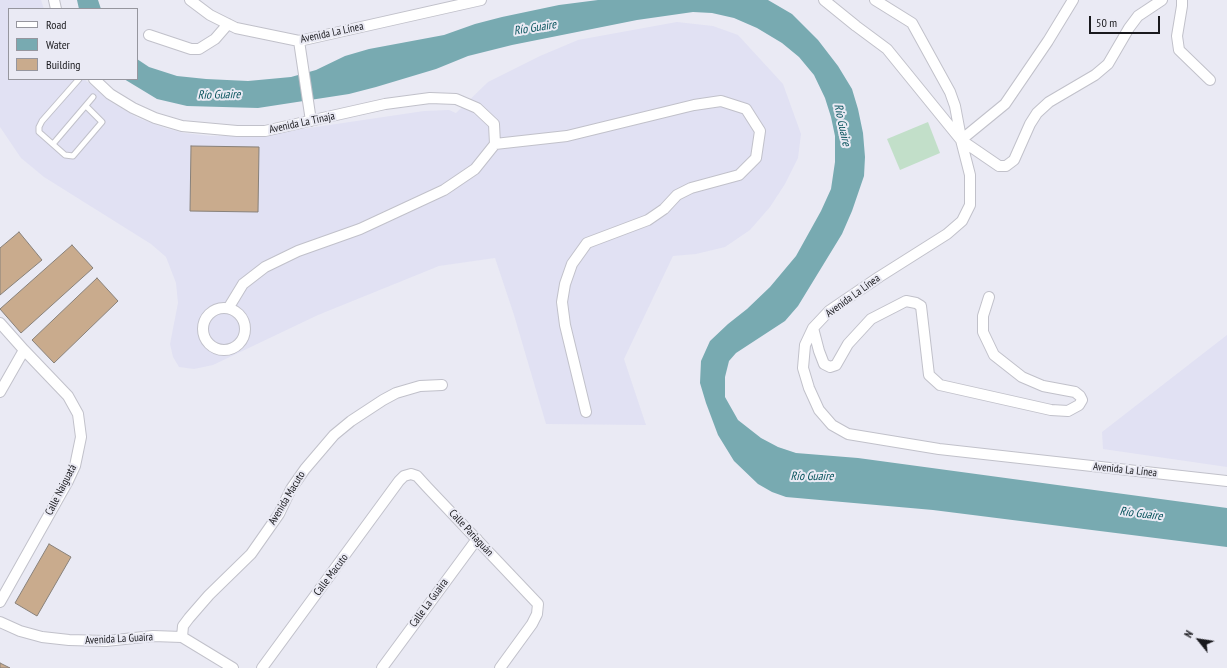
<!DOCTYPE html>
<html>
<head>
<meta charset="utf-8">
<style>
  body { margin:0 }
  #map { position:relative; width:1227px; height:668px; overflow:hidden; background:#eaeaf4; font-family:"PT Sans Narrow",sans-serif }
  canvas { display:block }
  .legend { position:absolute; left:8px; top:8px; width:130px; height:72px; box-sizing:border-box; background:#eaeaf4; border:1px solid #96969e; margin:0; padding:5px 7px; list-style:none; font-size:12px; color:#19191d }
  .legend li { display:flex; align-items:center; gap:8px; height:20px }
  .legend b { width:20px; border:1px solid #96969e }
  .north { position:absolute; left:1179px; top:620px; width:40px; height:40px; -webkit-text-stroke:3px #eaeaf4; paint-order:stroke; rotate:300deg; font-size:11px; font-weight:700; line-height:16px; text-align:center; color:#19191d }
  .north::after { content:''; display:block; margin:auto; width:14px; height:18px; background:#19191d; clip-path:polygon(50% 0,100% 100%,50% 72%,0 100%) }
  .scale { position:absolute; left:1089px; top:16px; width:71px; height:18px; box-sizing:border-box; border:2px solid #19191d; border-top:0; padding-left:5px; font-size:12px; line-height:14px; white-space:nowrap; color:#19191d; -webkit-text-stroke:3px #eaeaf4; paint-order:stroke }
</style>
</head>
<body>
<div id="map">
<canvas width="1227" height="668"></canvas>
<ul class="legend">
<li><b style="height:5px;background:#fff"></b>Road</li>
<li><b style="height:11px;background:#78aab1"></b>Water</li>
<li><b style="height:11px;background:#c9ab8d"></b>Building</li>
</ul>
<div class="north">N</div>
<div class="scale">50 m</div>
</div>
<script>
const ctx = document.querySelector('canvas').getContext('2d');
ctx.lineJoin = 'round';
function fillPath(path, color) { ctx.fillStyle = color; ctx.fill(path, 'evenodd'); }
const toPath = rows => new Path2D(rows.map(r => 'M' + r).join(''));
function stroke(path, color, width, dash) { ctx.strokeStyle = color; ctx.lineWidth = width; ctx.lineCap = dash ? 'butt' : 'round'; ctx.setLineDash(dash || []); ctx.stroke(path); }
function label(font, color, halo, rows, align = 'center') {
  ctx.font = font + ' "PT Sans Narrow",sans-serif'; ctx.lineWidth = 4; ctx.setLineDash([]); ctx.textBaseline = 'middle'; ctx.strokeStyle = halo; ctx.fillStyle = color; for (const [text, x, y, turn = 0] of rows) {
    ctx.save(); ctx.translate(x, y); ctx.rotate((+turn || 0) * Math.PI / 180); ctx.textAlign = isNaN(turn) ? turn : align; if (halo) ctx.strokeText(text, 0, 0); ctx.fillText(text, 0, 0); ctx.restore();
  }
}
fillPath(toPath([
  [0,0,41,0,44,9,9,9,9,79,84,79,111,102,138,118,165,128,184,133,210,136,245,135,289,131,424,111,449,110,456,113,488,82,540,56,578,40,677,22,713,26,738,35,783,84,801,134,798,158,785,184,770,207,750,230,725,247,696,254,673,256,624,359,646,425,546,424,514,315,495,258,439,266,318,315,213,365,194,369,179,367,173,357,170,344,178,303,176,283,166,257,151,244,44,177,21,158,0,127],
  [1227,335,1227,467,1103,449,1102,432]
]), '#e1e1f3');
fillPath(toPath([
  [928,122,940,153,900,170,887,139]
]), '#c2dfc9');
fillPath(toPath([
  [77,0,98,0,101,9,79,9],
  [598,0,768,0,792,14,818,40,838,66,852,89,858,109,863,133,865,157,864,176,852,211,842,234,798,306,785,321,736,353,729,361,725,377,725,397,738,420,761,438,778,447,796,453,858,458,1227,508,1227,547,933,510,786,497,772,492,758,484,734,461,718,435,706,403,700,383,701,361,710,341,728,324,747,309,770,287,796,256,821,211,831,189,835,162,835,136,831,117,825,98,814,75,799,57,782,43,757,28,734,18,712,13,693,12,637,20,512,45,468,56,436,69,376,87,349,94,258,108,187,106,157,99,124,79,137,79,137,59,149,67,177,76,206,79,248,81,291,77,316,70,345,56,369,49,444,35,475,24,502,17,559,5]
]), '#78aab1');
const building = toPath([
  [191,146,259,147,258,212,190,211,191,146],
  [19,232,42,260,0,295,0,248,19,232],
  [72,245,93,268,21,333,0,309,72,245],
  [97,278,118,301,54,363,32,340,97,278],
  [49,544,71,557,37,616,15,603,49,544],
  [0,663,10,668,0,668,0,663]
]);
fillPath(building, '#c9ab8d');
stroke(building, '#88817a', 1);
const lane = toPath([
  [79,79,42,121,39,127,39,132,65,155,73,156,102,122,86,106],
  [53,144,93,97]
]);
const street = toPath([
  [54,0,56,9],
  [190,0,210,15,236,28,299,41,481,0],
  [824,0,856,26,887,49,961,140,970,175,970,205,962,221,947,234,879,277,829,311,813,328,805,345,803,368,809,388,819,410,832,425,848,434,939,449,1227,481],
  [875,0,912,23,950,92,955,106,961,138],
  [1182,0,1182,6,1177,36,1179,50,1210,80],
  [149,35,191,49,199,49,215,39,228,24],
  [299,41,311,121],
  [94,79,110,94,133,108,155,118,182,126,237,131,265,131,385,104,430,98,456,99,477,108,494,124,495,144],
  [961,140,999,166,1006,166,1014,160,1030,124,1037,113,1049,102,1095,75,1108,64,1129,28,1138,16,1162,0],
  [961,140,1005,104,1048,41,1073,0],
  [229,307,243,284,265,267,298,251,360,229,444,190,475,169,495,144,567,136,694,105,721,101,746,109,760,131,756,158,739,175,691,188,677,195,664,209,648,220,587,243,572,264,565,284,562,302,565,325,586,412],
  '203 329a21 21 0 1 1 42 0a21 21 0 1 1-42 0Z',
  [0,323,24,350,68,396,78,414,81,437,75,466,68,481,0,602],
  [813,328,819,351,824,364,830,367,836,365,848,344,871,319,906,301,916,303,921,306,929,375,940,385,1051,410,1068,411,1079,405,1082,400,1080,396,1075,392,1043,386,1022,377,994,355,983,332,983,316,989,297],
  [0,392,24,350],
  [0,622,20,631,42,637,69,640,106,641,153,636,182,637,233,668],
  [182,637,183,626,189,618,209,595,251,554,279,514,291,489,305,469,334,435,351,421,383,400,396,393,420,386,442,385],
  [262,668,399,481,404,476,411,474,417,476,427,487,538,604,537,614,532,624,500,668],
  [382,668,477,539]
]);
stroke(lane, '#c1c1ca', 7);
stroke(street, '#c1c1ca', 12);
stroke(lane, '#fff', 5);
stroke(street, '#fff', 10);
label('11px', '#19191d', '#eaeaf4', [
  ["Avenida La Línea",332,33,-12],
  ["Avenida La Tinaja",302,123,-12],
  ["Avenida La Línea",853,296,-36],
  ["Avenida La Línea",1125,470,6],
  ["Calle Naiguatá",61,490,-63],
  ["Avenida Macuto",287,498,-59],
  ["Calle Pariaguán",471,533,47],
  ["Calle Macuto",331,575,-53],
  ["Calle La Guaira",429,603,-54],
  ["Avenida La Guaira",119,639,-3]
]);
label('italic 12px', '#09545d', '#eaeaf4', [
  ["Río Guaire",535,28,-9],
  ["Río Guaire",219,95,-1],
  ["Río Guaire",842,125,78],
  ["Río Guaire",812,477],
  ["Río Guaire",1141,514,7]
]);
</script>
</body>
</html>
